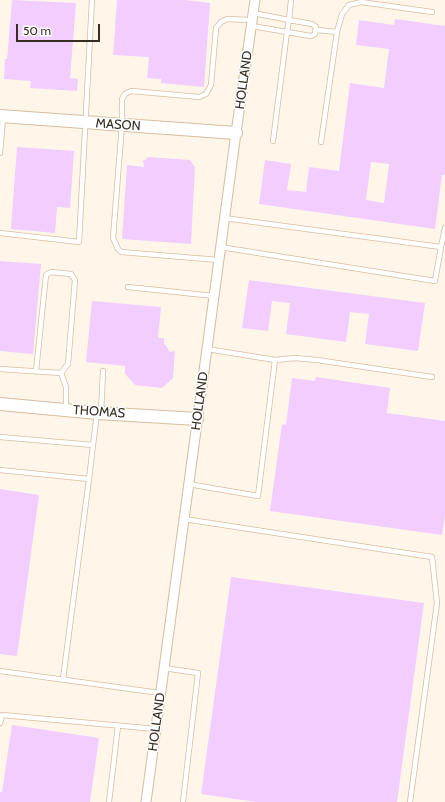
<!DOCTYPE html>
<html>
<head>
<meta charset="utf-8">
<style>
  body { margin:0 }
  #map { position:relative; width:445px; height:802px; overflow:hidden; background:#fff5e9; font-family:Cabin,sans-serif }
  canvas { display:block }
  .scale { position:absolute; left:16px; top:24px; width:84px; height:18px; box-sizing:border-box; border:2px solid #372e23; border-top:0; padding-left:5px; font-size:12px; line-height:14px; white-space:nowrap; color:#372e23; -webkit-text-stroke:3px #fff; paint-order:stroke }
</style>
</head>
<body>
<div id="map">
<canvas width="445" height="802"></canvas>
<div class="scale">50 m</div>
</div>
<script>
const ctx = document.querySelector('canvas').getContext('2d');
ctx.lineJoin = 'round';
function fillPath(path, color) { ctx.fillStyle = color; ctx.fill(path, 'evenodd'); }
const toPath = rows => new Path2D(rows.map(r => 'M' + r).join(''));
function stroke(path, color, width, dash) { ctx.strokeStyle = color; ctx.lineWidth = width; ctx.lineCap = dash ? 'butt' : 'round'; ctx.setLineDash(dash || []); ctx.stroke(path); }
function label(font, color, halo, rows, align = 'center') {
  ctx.font = font + ' Cabin,sans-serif'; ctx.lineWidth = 3; ctx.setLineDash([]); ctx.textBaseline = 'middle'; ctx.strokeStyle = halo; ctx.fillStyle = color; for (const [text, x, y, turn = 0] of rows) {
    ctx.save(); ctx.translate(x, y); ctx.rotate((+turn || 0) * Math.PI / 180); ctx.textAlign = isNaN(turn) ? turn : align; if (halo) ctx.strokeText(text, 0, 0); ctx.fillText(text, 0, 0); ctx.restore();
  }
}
fillPath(toPath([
  [12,0,76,3,70,78,78,79,77,91,30,88,31,81,4,79,5,59,7,59],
  [117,0,185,0,210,3,204,87,161,83,161,79,147,78,149,57,113,55],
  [395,19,445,26,445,175,442,175,435,229,259,204,265,160,291,164,287,190,306,192,309,167,339,171,350,83,384,88,389,49,356,45,359,20,394,25],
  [371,162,389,164,384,203,366,200],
  [17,147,74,151,70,208,57,207,55,233,11,229],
  [148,157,190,160,195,167,191,244,122,239,127,165,144,167,143,161],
  [0,261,41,264,33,354,0,351],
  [249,280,425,303,418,351,365,344,369,314,350,312,346,342,286,334,290,303,272,301,268,331,242,328],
  [92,301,161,307,158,338,164,338,164,343,170,352,175,351,173,378,162,388,135,385,125,374,125,366,86,362],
  [316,377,390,388,387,413,445,421,445,515,442,535,270,511,282,424,286,425,292,378,315,381],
  [0,489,39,495,17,656,0,654],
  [231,577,424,603,397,802,256,802,201,794],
  [12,725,99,738,90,802,0,802,0,792,2,792]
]), '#f1ceff');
const service = toPath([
  [253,13,289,20,312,24,316,27,315,34,311,36,287,32,289,20,291,0],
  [252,26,287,32,273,141],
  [317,30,337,32,342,14,349,5,361,2,432,12],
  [321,142,337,32],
  [0,153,3,118],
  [0,233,79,242,92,0],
  [220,247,435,281,441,247,224,218],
  [441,247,445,228],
  [219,260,121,252,118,249,113,238,122,125,122,99,125,94,131,91,199,97,206,94,211,85,216,28,221,22,227,19,252,20],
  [128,287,214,296],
  [275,360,295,358,317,360,432,377],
  [0,369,61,373,66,387,66,410],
  [36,371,46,275,51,272,71,274,75,280,68,364,61,373],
  [101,413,103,371],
  [0,437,93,445,97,413],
  [0,470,89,479,93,445],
  [188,484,258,496,275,360,207,349],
  [184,519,432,557,437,603,410,802],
  [164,668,198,673,183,802],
  [0,671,160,693],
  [63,679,89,479],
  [0,723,2,715,156,729],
  [109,802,118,726]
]);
const minor = toPath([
  [146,802,236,133,255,0]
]);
const tertiary = toPath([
  [0,116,236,133],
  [0,404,97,413,197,419]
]);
stroke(service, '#d5bda1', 6);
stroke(minor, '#d5bda1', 11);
stroke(tertiary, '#d5bda1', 14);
stroke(service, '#fff', 4.5);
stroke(minor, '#fff', 9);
stroke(tertiary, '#fff', 12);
label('13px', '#372e23', '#fff', [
  ["HOLLAND",244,80,-82],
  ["MASON",118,125,4],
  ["HOLLAND",200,401,-82],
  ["THOMAS",99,412,4],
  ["HOLLAND",157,722,-82]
]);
</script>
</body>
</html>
